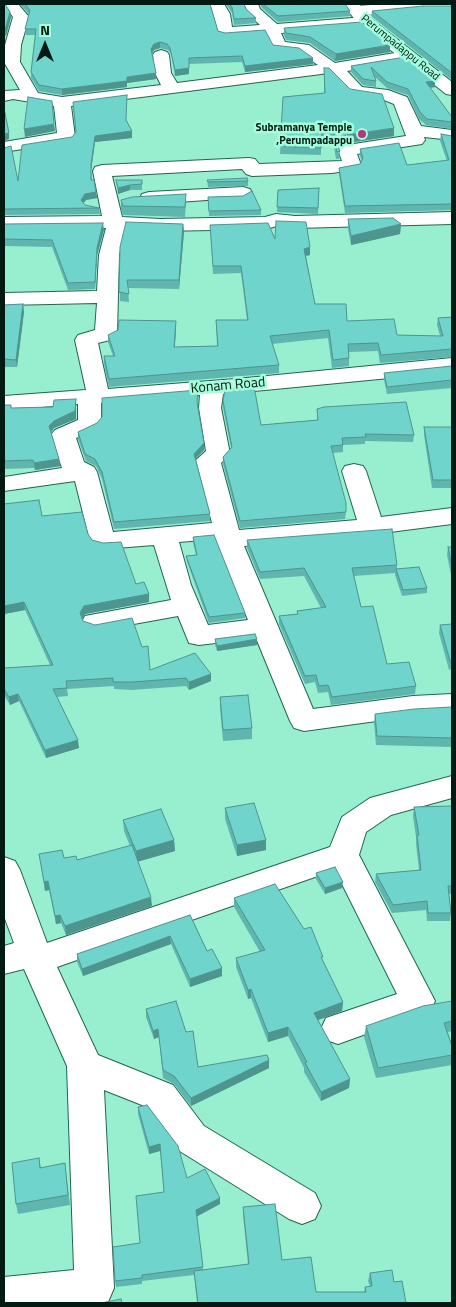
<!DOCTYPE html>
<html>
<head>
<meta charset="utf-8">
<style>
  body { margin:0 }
  #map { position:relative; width:456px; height:1307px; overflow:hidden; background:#98efcf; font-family:"Titillium Web",sans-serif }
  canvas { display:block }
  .frame { position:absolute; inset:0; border:5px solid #011b13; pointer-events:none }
  .north { position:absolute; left:20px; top:20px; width:50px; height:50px; -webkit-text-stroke:4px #a5fddc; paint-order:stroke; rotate:0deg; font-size:14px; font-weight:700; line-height:20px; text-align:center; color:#011b13 }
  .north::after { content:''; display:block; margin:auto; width:18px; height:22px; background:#011b13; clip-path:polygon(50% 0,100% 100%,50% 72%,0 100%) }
</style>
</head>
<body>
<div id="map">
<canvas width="456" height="1307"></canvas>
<div class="frame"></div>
<div class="north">N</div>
</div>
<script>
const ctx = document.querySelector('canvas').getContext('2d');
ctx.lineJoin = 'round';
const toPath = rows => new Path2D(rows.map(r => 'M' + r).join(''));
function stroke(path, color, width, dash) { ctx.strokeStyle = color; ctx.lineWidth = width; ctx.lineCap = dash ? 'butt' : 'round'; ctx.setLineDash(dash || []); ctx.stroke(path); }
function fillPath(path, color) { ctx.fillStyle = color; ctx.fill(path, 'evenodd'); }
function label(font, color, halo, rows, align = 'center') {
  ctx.font = font + ' "Titillium Web",sans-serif'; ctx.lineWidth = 5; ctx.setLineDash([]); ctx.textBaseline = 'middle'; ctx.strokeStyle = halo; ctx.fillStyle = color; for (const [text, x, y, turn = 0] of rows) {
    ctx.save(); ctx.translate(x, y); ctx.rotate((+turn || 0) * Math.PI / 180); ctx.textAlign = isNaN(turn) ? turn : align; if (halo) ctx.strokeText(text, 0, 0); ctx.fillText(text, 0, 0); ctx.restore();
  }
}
const minor = toPath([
  [4,4,18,4,29,17,21,45,20,62,38,93,62,97,161,85,155,73,153,55,155,52,161,50,167,52,169,55,171,73,177,83,318,65,299,52,273,49,266,34,225,37,219,35,210,4,224,4,230,14,232,27,260,25,248,14,244,4,258,4,260,9,277,24,365,17,371,19,373,22,371,25,365,27,281,33,285,42,309,45,335,63,407,51,413,53,415,56,413,59,407,61,347,71,362,87,388,90,407,97,421,126,452,130,452,140,424,137,425,140,422,144,357,154,361,165,358,169,332,173,252,176,246,174,242,169,112,176,122,217,160,219,265,217,276,214,295,216,452,212,452,224,295,228,277,226,266,229,160,231,125,228,119,255,117,334,114,339,98,343,108,389,236,379,452,358,452,372,223,394,221,408,230,454,221,463,239,530,357,520,342,471,345,466,354,464,363,466,366,471,381,517,452,508,452,524,359,536,244,546,313,709,413,696,452,694,452,714,413,716,304,731,294,728,290,721,256,638,199,645,189,643,178,616,95,631,85,628,82,622,85,616,171,600,154,545,103,549,94,547,90,541,75,481,4,491,4,477,62,468,51,435,55,430,78,420,78,404,4,410,4,396,86,390,75,340,78,335,95,330,97,303,4,305,4,293,97,291,99,255,106,228,4,229,4,217,102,216,93,171,95,167,102,165,249,158,255,159,259,164,342,161,338,150,341,146,406,136,394,104,384,100,351,95,329,73,71,106,75,137,72,141,4,152,4,142,57,133,54,106,13,99,4,101,4,91,20,90,4,62,5,45,13,17,4,4],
  [200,395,199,408,206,451,196,460,212,523,113,532,97,472,94,467,84,462,76,438,97,428,101,423,101,403,200,395],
  [215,539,248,620,208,625,191,585,179,542,215,539],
  [385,4,452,4,452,10,422,10,356,16,351,14,348,11,351,8,356,6,385,4],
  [243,187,250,189,252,193,250,197,149,204,142,202,140,198,142,194,149,192,243,187],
  [452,776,452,798,391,815,366,832,359,855,435,1001,430,1011,338,1044,326,1040,321,1029,326,1018,397,994,335,870,57,967,98,1055,173,1085,204,1126,315,1193,321,1206,315,1219,302,1224,289,1219,178,1150,147,1107,104,1090,114,1288,108,1302,4,1303,4,1277,74,1270,67,1066,24,969,4,974,4,946,14,943,4,916,4,857,15,861,20,870,47,943,330,847,342,817,370,798,452,776]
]);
const major = toPath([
  [343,4,359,4,371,19,452,82,452,95,446,94,359,25,343,4]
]);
stroke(minor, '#216550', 2);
stroke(major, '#216550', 2);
fillPath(minor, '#fff');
fillPath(major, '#fff');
fillPath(toPath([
  [4,4,10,12,11,17,6,36,4,36],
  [20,4,210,4,218,31,273,45,313,64,245,72,242,62,189,64,189,74,175,76,171,54,168,50,160,48,154,50,152,54,156,73,156,79,127,83,127,87,62,95,39,91,31,78,31,72,35,35,26,35,25,29,29,14],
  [226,4,244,4,246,9,256,18,256,23,234,25,232,13],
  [260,4,345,4,350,11,350,16,278,22,262,8],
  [452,6,452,80,371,16,372,11],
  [284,28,390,45,390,52,335,61,310,43,286,40,284,35],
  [405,57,435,81,435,87,430,88,452,117,452,129,426,125,419,119,408,95,387,88,375,77,376,81,376,87,363,85,351,72,351,66],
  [324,68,394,136,341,144,338,148,340,151,339,159,336,159,332,136,321,136,321,155,280,154,283,97,324,93],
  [127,121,132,138,95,142,91,171,92,180,96,192,97,198,86,200,83,203,85,205,99,208,100,214,4,215,4,148,18,181,72,137],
  [441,134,452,136,452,211,452,210,345,213,339,174,339,168,360,164,362,161,360,156,360,149,407,165,447,161,440,141],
  [116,180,142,180,142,190,130,190,118,194],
  [207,180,248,181,248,186,208,187],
  [319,188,318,214,277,212,278,190],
  [208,197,261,210,261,215,209,216],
  [121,200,186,203,185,217,123,215,121,209],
  [348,219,401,224,400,234,351,245,348,229],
  [4,224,104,230,97,255,95,289,68,290,52,247,4,246],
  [183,224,184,232,179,289,128,288,129,302,120,301,120,247],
  [210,225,275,239,310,247,310,255,306,256,315,304,347,321,397,335,440,336,437,325,438,318,452,317,452,357,380,363,378,351,349,352,349,366,332,368,328,338,272,344,279,365,279,373,109,387,104,364,104,356,113,356,108,342,108,335,176,329,175,347,217,346,216,320,247,320,241,273,213,274],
  [23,304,24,312,17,367,4,367,4,305],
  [452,366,452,388,387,394,384,380,384,373],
  [198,390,197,404,204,450,195,459,210,514,210,521,114,529,102,479,96,466,86,461,78,439,78,432],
  [223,401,261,425,317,420,317,409,414,435,413,442,365,441,365,444,343,445,343,452,332,453,346,512,345,519,240,528,223,464,223,457,231,448,223,408],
  [4,405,11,408,76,406,76,419,54,428,51,432,59,459,60,466,35,470,34,468,4,469],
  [424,427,452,427,452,488,432,488,424,435],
  [4,504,42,516,88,534,92,540,136,584,149,594,149,602,85,614,82,619,83,621,150,670,211,681,189,690,186,686,132,690,114,689,114,686,67,689,68,696,57,697,79,748,46,758,19,701,10,705,4,695,4,668,50,665,25,610,4,614],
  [193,537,245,613,245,618,209,623,187,562,186,556,196,555,193,543],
  [247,540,397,565,397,569,427,588,427,593,402,596,395,575,395,573,354,576,361,607,387,664,416,686,415,694,331,705,328,692,318,693,315,682,305,684,279,624,279,616,297,614,297,611,321,608,304,576,260,579,247,548],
  [448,547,452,547,452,580,447,555],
  [452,624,452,669,449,670,439,633,440,625],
  [215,639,257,639,257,645,217,651,215,645],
  [220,697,252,728,252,739,223,741,220,708],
  [452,707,452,747,376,745,374,723,375,714],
  [452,806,452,894,449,894,451,913,450,921,427,921,426,910,392,913,375,882,376,874,419,870,416,844,416,837,413,816,414,807],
  [225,808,266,850,237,856,225,819],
  [123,820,174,840,175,851,138,861,152,906,66,935,61,923,56,924,49,890,45,891,39,854,77,860,130,846,124,831],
  [316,873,342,888,325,894,316,879],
  [234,898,323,961,343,1002,342,1011,318,1020,350,1079,349,1088,321,1101,304,1072,304,1068,288,1036,268,1042,251,998,248,999,236,967,236,958,260,952,234,907],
  [190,915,207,951,222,976,190,987,171,944,83,976,77,962,77,954],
  [452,1001,452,1031,448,1032,452,1046,452,1065,376,1078,364,1037,366,1026],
  [146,1009,198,1067,269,1060,269,1068,191,1106,174,1084,163,1078,159,1037,154,1039,146,1017],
  [138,1107,187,1178,220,1204,197,1216,203,1270,248,1264,243,1215,243,1207,282,1260,316,1292,364,1292,365,1287,370,1287,368,1281,370,1273,394,1282,406,1303,197,1303,194,1275,142,1281,142,1284,116,1287,115,1281,140,1243,164,1192,160,1151,149,1154,138,1114],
  [39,1158,41,1168,65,1163,70,1205,18,1214,16,1204]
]), '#5fb6af');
fillPath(toPath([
  [10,12,11,17,6,36,5,30],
  [160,42,160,48,154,50,151,55,151,49,154,44],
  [390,45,390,52,335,61,336,54],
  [313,58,313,64,245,72,245,66],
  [189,68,189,74,175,76,175,70],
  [156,73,156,79,127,83,127,77],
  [127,81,127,87,62,95,62,89],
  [435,81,435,87,426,88,426,82],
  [54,124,55,131,25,137,24,129],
  [394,128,394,136,341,144,336,151,337,143,341,136],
  [132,131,132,138,95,142,91,171,91,165,95,136],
  [9,133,9,139,4,141,4,134],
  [130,185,130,190,118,194,118,188],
  [96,192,97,198,86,200,81,206,81,200,85,194],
  [103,223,104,230,97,255,95,289,95,282,97,248],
  [183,224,184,232,179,289,179,280],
  [401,224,400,234,351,245,351,236],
  [310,247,310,255,304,256,304,249],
  [23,304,24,312,17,367,16,360],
  [176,321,176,329,174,355,174,347],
  [76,399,76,419,54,428,50,434,49,426],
  [204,443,204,450,194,460,194,454],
  [59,459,60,466,35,470,34,463],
  [149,594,149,602,85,614,80,621,80,613,84,606],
  [24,602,25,610,4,614,4,606],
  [257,639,257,645,217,651,217,646],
  [211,674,211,681,189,690,189,682],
  [18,694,19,701,10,705,9,697],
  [78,740,79,748,46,758,45,750],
  [174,840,175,851,137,862,136,851],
  [266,840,266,850,237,856,237,845],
  [48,881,49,890,45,891,44,882],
  [343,882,342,888,325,894,325,888],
  [151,897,152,906,66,935,65,926],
  [60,915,61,923,56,924,55,916],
  [170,936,171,944,83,976,82,969],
  [222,968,222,976,190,987,190,979],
  [251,989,251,998,248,999,248,990],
  [343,1002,342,1011,313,1022,314,1013],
  [288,1027,288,1036,268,1042,268,1033],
  [158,1029,159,1037,154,1039,153,1031],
  [269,1060,269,1068,191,1106,191,1098],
  [350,1079,349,1088,321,1101,321,1092],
  [160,1144,160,1151,149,1154,149,1147],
  [220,1198,220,1204,196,1217,196,1210]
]), '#4e948f');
const building = toPath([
  [4,4,5,4,10,12,5,30,4,30,4,4],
  [25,4,210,4,218,31,225,33,265,30,273,45,299,48,313,58,245,66,242,56,189,58,189,68,175,70,170,48,167,44,160,42,154,44,151,49,156,73,127,77,127,81,62,89,39,85,31,72,36,29,25,29,30,10,25,4],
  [229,4,244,4,246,9,256,18,234,19,232,7,229,4],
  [263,4,345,4,350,11,278,16,263,4],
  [423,6,452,6,452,73,372,11,423,6],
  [362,22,390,45,336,54,310,37,286,33,284,28,362,22],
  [405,57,435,81,426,82,452,117,452,122,427,119,420,112,408,89,387,82,371,67,376,81,363,79,351,66,405,57],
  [324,68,329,68,350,89,382,94,394,128,341,136,337,143,340,151,337,152,333,128,322,129,321,148,280,146,283,97,325,93,324,68],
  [127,95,126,120,132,131,95,136,91,165,91,180,94,180,96,192,85,194,81,200,85,205,99,208,4,209,4,148,11,146,18,181,22,145,72,137,76,132,73,102,127,95],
  [28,97,52,101,54,124,24,129,28,97],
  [4,108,9,133,4,134,4,108],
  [441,134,452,136,452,204,345,206,339,168,360,164,363,158,360,149,399,143,407,165,449,160,441,134],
  [247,178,248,181,208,182,207,180,247,178],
  [116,180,142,180,142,184,130,185,118,188,116,180],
  [319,188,318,208,277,207,278,190,319,188],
  [252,191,261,210,209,211,208,197,243,196,252,191],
  [186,194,185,207,123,206,121,200,132,197,186,194],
  [393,218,401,224,351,236,348,219,393,218],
  [276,221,306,222,310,247,304,249,315,304,346,304,347,321,394,319,397,335,443,336,438,318,452,317,452,349,381,355,378,343,348,344,349,358,333,360,329,330,270,336,279,365,109,379,104,356,115,356,108,335,118,330,119,320,176,321,174,347,218,346,216,320,248,320,241,266,213,266,210,225,268,223,275,239,276,221],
  [126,222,183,224,179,280,127,280,129,294,119,292,120,247,126,222],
  [103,223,97,248,95,282,68,283,52,240,4,239,4,224,103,223],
  [23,304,16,360,4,359,4,305,23,304],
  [452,366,452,380,387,387,384,373,452,366],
  [254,386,261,425,318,420,317,409,324,407,406,402,414,435,365,434,366,437,342,438,343,445,331,446,346,503,346,512,240,521,223,457,232,447,223,401,225,389,254,386],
  [198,390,197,402,204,443,194,454,210,514,114,522,102,472,95,459,85,454,78,432,97,423,102,417,102,398,198,390],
  [76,399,75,411,54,421,49,426,59,459,34,463,33,460,4,461,4,405,11,405,11,408,53,407,54,400,76,399],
  [424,427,452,427,452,480,433,480,424,427],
  [39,500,42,516,82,512,88,534,92,540,103,543,121,542,136,584,144,582,149,594,84,606,80,613,83,621,95,625,132,618,142,647,148,646,150,670,195,653,211,674,189,682,186,678,132,682,113,682,113,678,66,681,67,688,53,689,78,740,45,750,18,694,9,697,4,689,4,668,53,665,24,602,4,606,4,504,39,500],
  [392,529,397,565,352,568,361,607,373,606,387,664,409,662,416,686,332,697,328,685,319,686,316,675,305,676,279,616,298,614,297,611,326,607,304,568,260,572,247,540,392,529],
  [214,535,245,613,209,617,186,556,197,555,193,537,214,535],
  [448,547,452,547,452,567,448,547],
  [419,567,427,588,403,590,396,569,419,567],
  [452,624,452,661,450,661,440,625,452,624],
  [255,634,257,639,217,646,215,639,255,634],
  [248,695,252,728,223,730,220,697,248,695],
  [452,707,452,738,377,736,375,714,414,709,452,707],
  [254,803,266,840,237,845,225,808,254,803],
  [452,806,452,886,448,886,451,913,428,913,427,901,393,905,376,874,421,870,417,835,419,835,414,807,452,806],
  [161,809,174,840,136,851,123,820,161,809],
  [132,845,151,897,65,926,60,915,55,916,48,881,44,882,39,854,62,850,64,858,76,856,77,860,132,845],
  [335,867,343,882,325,888,316,873,335,867],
  [275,884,304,929,311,927,323,957,321,957,343,1002,314,1013,350,1079,321,1092,305,1063,307,1062,288,1027,268,1033,251,989,248,990,236,958,265,950,234,898,275,884],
  [190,915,207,951,212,949,222,968,190,979,170,936,82,969,77,954,190,915],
  [176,1001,186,1032,193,1031,198,1067,267,1055,269,1060,191,1098,174,1076,163,1070,158,1029,153,1031,146,1009,176,1001],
  [452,1001,452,1021,444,1023,452,1046,452,1055,378,1068,366,1026,423,1006,452,1001],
  [147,1105,178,1146,187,1178,205,1169,220,1198,196,1210,203,1267,142,1275,142,1278,115,1281,113,1247,140,1243,136,1196,164,1192,160,1144,149,1147,138,1107,147,1105],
  [39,1158,40,1168,65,1163,68,1195,16,1204,12,1163,39,1158],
  [275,1204,282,1260,311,1257,316,1292,366,1292,365,1287,372,1286,370,1273,392,1270,394,1282,402,1281,406,1303,198,1303,194,1271,249,1264,243,1207,275,1204],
  [121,1299,122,1303,101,1303,121,1299]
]);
fillPath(building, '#6fd4cc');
stroke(building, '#4e948f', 1);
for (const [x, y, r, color] of [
  [362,134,5,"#b4347f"]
]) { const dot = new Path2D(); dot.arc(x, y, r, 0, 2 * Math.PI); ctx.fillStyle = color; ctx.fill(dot); stroke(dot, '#a5fddc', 2); }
label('11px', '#011b13', '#a5fddc', [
  ["Perumpadappu Road",400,48,39]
]);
label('bold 11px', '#011b13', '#a5fddc', [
  ["Subramanya Temple",352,128],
  [",Perumpadappu",352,141]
], 'right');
label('14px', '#011b13', '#a5fddc', [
  ["Konam Road",228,386,-5]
]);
</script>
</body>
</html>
